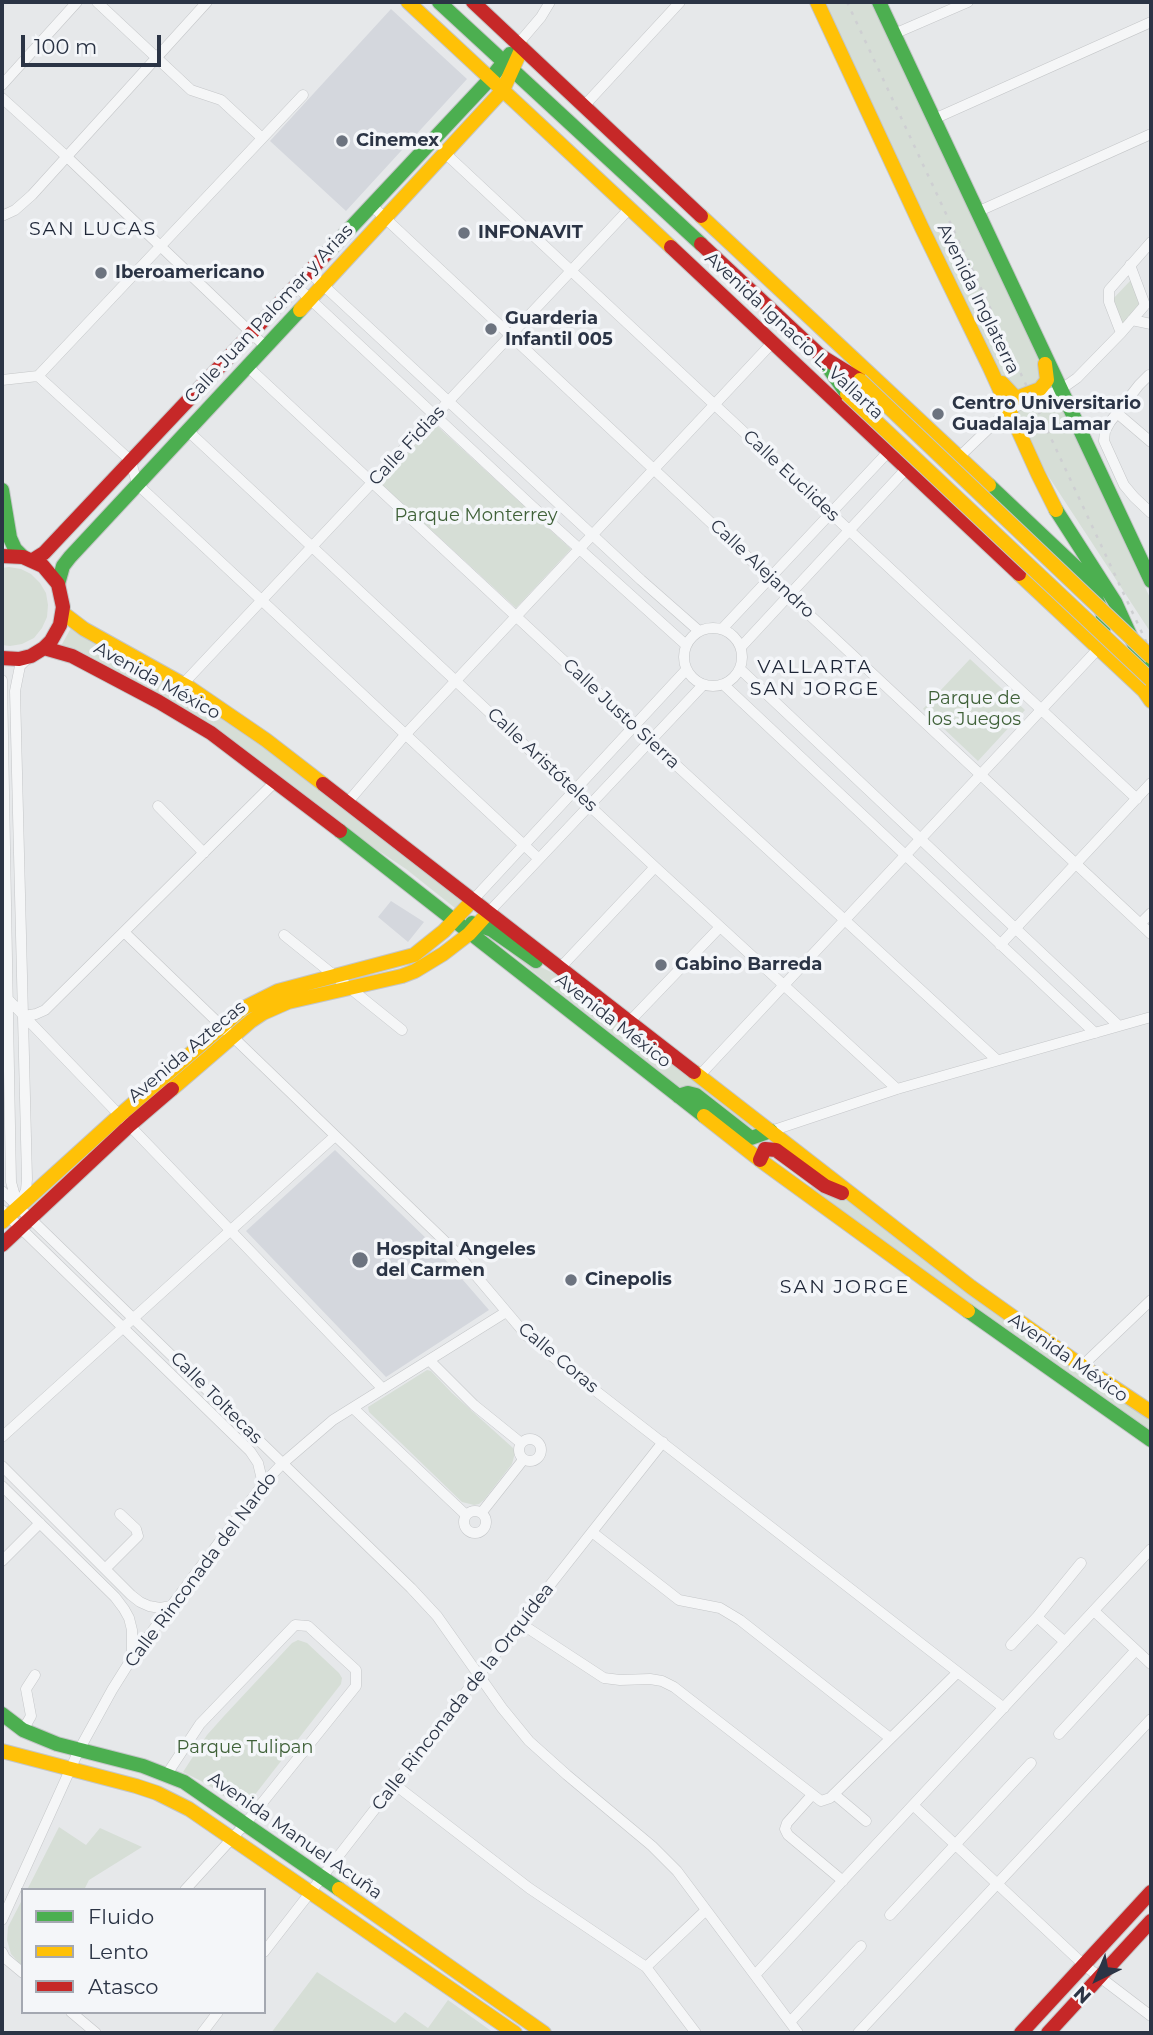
<!DOCTYPE html>
<html>
<head>
<meta charset="utf-8">
<style>
  body { margin:0 }
  #map { position:relative; width:1153px; height:2035px; overflow:hidden; background:#e6e8ea; font-family:Montserrat,sans-serif }
  canvas { display:block }
  .frame { position:absolute; inset:0; border:4px solid #2b3445; pointer-events:none }
  .legend { position:absolute; left:21px; top:1888px; width:245px; height:126px; box-sizing:border-box; background:#f4f6f9; border:2px solid #a4a8b1; margin:0; padding:9px 12px; list-style:none; font-size:21px; color:#2b3445 }
  .legend li { display:flex; align-items:center; gap:14px; height:35px }
  .legend b { width:35px; border:2px solid #a4a8b1 }
  .north { position:absolute; left:1062px; top:1944px; width:70px; height:70px; -webkit-text-stroke:5px #f4f6f9; paint-order:stroke; rotate:223deg; font-size:19px; font-weight:700; line-height:28px; text-align:center; color:#2b3445 }
  .north::after { content:''; display:block; margin:auto; width:24px; height:32px; background:#2b3445; clip-path:polygon(50% 0,100% 100%,50% 72%,0 100%) }
  .scale { position:absolute; left:21px; top:35px; width:140px; height:32px; box-sizing:border-box; border:4px solid #2b3445; border-top:0; padding-left:9px; font-size:21px; line-height:24px; white-space:nowrap; color:#2b3445; -webkit-text-stroke:5px #f4f6f9; paint-order:stroke }
</style>
</head>
<body>
<div id="map">
<canvas width="1153" height="2035"></canvas>
<div class="frame"></div>
<ul class="legend">
<li><b style="height:9px;background:#4caf50"></b>Fluido</li>
<li><b style="height:9px;background:#ffc107"></b>Lento</li>
<li><b style="height:9px;background:#c62828"></b>Atasco</li>
</ul>
<div class="north">N</div>
<div class="scale">100 m</div>
</div>
<script>
const ctx = document.querySelector('canvas').getContext('2d');
ctx.lineJoin = 'round';
function fillPath(path, color) { ctx.fillStyle = color; ctx.fill(path, 'evenodd'); }
const toPath = rows => new Path2D(rows.map(r => 'M' + r).join(''));
function stroke(path, color, width, dash) { ctx.strokeStyle = color; ctx.lineWidth = width; ctx.lineCap = dash ? 'butt' : 'round'; ctx.setLineDash(dash || []); ctx.stroke(path); }
function label(font, color, halo, rows, align = 'center') {
  ctx.font = font + ' Montserrat,sans-serif'; ctx.lineWidth = 7; ctx.setLineDash([]); ctx.textBaseline = 'middle'; ctx.strokeStyle = halo; ctx.fillStyle = color; for (const [text, x, y, turn = 0] of rows) {
    ctx.save(); ctx.translate(x, y); ctx.rotate((+turn || 0) * Math.PI / 180); ctx.textAlign = isNaN(turn) ? turn : align; if (halo) ctx.strokeText(text, 0, 0); ctx.fillText(text, 0, 0); ctx.restore();
  }
}
fillPath(toPath([
  [391,9,467,79,346,211,270,141],
  [391,901,424,922,408,942,378,917],
  [335,1150,430,1242,489,1310,386,1377,246,1231]
]), '#d4d7dd');
fillPath(toPath([
  [824,2,873,2,1151,600,1151,633,1043,468],
  [1130,281,1133,281,1144,306,1122,331,1111,301],
  [435,424,571,549,516,608,380,483],
  [9,567,21,569,31,574,40,583,46,593,48,605,47,617,42,628,34,638,22,644,10,646,2,645,2,568],
  [71,628,219,713,464,897,455,908,406,869,364,841,261,763,61,646],
  [970,659,1025,710,978,761,923,709],
  [493,933,541,967,559,976,760,1129,755,1134,683,1091,490,937,490,934],
  [817,1184,857,1201,1151,1414,1151,1433,803,1190],
  [427,1370,431,1371,452,1393,513,1448,515,1453,512,1464,484,1500,479,1504,474,1505,462,1502,369,1412,368,1407],
  [298,1640,307,1643,339,1673,342,1678,341,1684,243,1810,207,1784,183,1772,207,1735,224,1716,292,1643],
  [59,1827,86,1845,100,1828,142,1847,89,1880,84,1890,27,1890],
  [23,1898,23,1967,11,1954,7,1940,8,1927],
  [317,1972,395,2023,405,2012,428,2028,448,2000,494,2033,271,2033]
]), '#d6ded6');
const street = toPath([
  [97,2,191,90,221,100,262,138],
  [894,34,968,2],
  [518,44,541,17,550,2],
  [2,85,77,2],
  [2,98,66,156,265,346],
  [584,106,680,2],
  [934,119,1151,22],
  [446,154,1137,799],
  [371,205,1151,934],
  [977,212,1151,134],
  [2,216,15,210,32,195,207,2],
  [1130,265,1145,305],
  [309,272,641,580,699,631],
  [296,286,532,506,686,645],
  [1132,320,1151,324],
  [1121,333,1109,302,1109,290,1151,242],
  [247,366,650,741,997,1060],
  [1151,375,1149,375,1139,385,1110,422,1105,431,1104,441,1124,485,1134,497,1151,513],
  [38,376,131,461,137,484,539,859],
  [2,380,38,376,303,95],
  [1117,413,1151,442],
  [187,430,655,867,897,1089],
  [958,458,1009,409,1060,390,1077,378,1121,333,1145,305],
  '684 657a29 29 0 1 1 58 0a29 29 0 1 1-58 0Z',
  [722,629,889,451],
  [741,647,907,468],
  [740,669,1119,1026],
  [2,680,11,1182,17,1203],
  [183,684,630,208],
  [724,685,1095,1033],
  [347,803,405,735,773,342],
  [158,806,204,853],
  [472,901,686,670],
  [488,913,703,685],
  [1141,923,1151,913],
  [124,932,456,1252,527,1336,583,1381,1004,1708],
  [284,935,402,1030],
  [1000,945,1151,783],
  [560,968,655,867],
  [2,993,383,1389],
  [24,1016,36,1014,45,1010,276,781],
  [629,1022,720,927],
  [699,1076,1098,649],
  [771,1131,897,1089,1151,1017],
  [2,1191,411,1588,437,1616,502,1708,529,1741,567,1775,652,1846,677,1871,798,2033],
  [20,1203,26,1190,27,1179,15,691,20,666,29,657],
  [2,1210,250,1451,258,1463,263,1484],
  [429,1360,474,1405,521,1443],
  [1082,1366,1151,1300],
  [353,1408,466,1515],
  [2,1437,335,1136],
  '519 1450a11 11 0 1 1 22 0a11 11 0 1 1-22 0Z',
  [2,1466,131,1595,140,1602,149,1606,160,1608,171,1606],
  [2,1486,115,1597,124,1609,129,1618,132,1630,132,1657],
  '464 1522a11 11 0 1 1 22 0a11 11 0 1 1-22 0Z',
  [482,1512,523,1460],
  [592,1532,679,1600,720,1608,740,1620,890,1738],
  [2,1561,40,1523],
  [105,1569,138,1536,136,1529,120,1514],
  [1094,1611,1151,1664],
  [520,1623,604,1678,620,1680,650,1679,662,1681,674,1687,821,1801,830,1798,958,1672],
  [1065,1642,1037,1617,1081,1563],
  [1011,1645,1037,1617],
  [23,1730,31,1716,26,1689,35,1675],
  [1059,1734,1136,1650],
  [167,1774,200,1724,295,1625,308,1626,356,1670,356,1686,246,1823,185,1890],
  [394,1784,529,1888,646,1967,696,2033],
  [834,1794,866,1821],
  [812,1795,787,1823,785,1829,788,1835,843,1881],
  [914,1806,1084,1965,1151,2016],
  [890,1915,1031,1763],
  [2,1920,79,1750,112,1690,132,1658,263,1484,283,1463,333,1420,506,1312],
  [2,1952,5,1958,23,1973],
  [264,1952,479,1675,663,1442],
  [646,1967,706,1910],
  [755,1975,1151,1549],
  [71,2012,96,2033],
  [790,2022,861,1946],
  [202,2033,218,2012],
  [858,2033,1151,1719]
]);
const fast = toPath([
  [439,2,701,244],
  [879,2,1151,581],
  [327,253,491,78,510,54],
  [823,360,847,394],
  [989,485,1080,571,1091,586,1103,614,1103,639,1100,644],
  [2,490,10,538,15,549,23,557],
  [1056,510,1115,602,1151,681],
  [58,584,63,566,70,557,300,310],
  [340,831,704,1116],
  [472,923,492,930,536,961],
  [678,1096,688,1093,696,1095,751,1138,771,1131],
  [968,1311,1151,1440],
  [2,1714,23,1730,57,1744,143,1766,184,1782,339,1889]
]);
const slow = toPath([
  [408,2,671,247],
  [817,2,922,228,990,368,1038,474,1056,510],
  [701,216,989,485],
  [300,310,503,90,522,48],
  [1002,383,1016,398,1040,389,1047,380,1045,364],
  [1019,574,1144,691,1151,701],
  [63,613,84,629,190,688,266,740,323,784],
  [694,1072,971,1287,1082,1366,1151,1412],
  [172,1089,251,1021,263,1013,288,1002,402,976,415,971,443,954,469,934,488,913],
  [704,1116,760,1160,968,1311],
  [2,1222,120,1115,242,1009,278,991,414,955,444,931,472,901],
  [2,1751,136,1786,157,1793,189,1809,515,2033],
  [339,1889,544,2033]
]);
const jam = toPath([
  [473,2,701,216],
  [701,244,821,356,860,380],
  [671,247,1019,574],
  [2,556,23,557,43,566,58,584,63,607,60,625,51,641,44,648,31,656,19,659,2,658],
  [33,560,44,553,327,253],
  [44,648,72,656,159,702,211,733,340,831],
  [323,784,694,1072],
  [760,1160,765,1149,776,1150,825,1186,842,1193],
  [2,1245,130,1125,172,1089],
  [1021,2033,1151,1892],
  [1048,2033,1151,1921]
]);
stroke(street, '#c4c6c8', 11);
stroke(fast, '#c4c6c8', 16);
stroke(slow, '#c4c6c8', 16);
stroke(jam, '#c4c6c8', 16);
stroke(street, '#f5f6f7', 10);
stroke(fast, '#4caf50', 14);
stroke(slow, '#ffc107', 14);
stroke(jam, '#c62828', 14);
stroke(toPath([
  [847,2,1151,652]
]), '#cecfd2', 2.5, [3.5, 7]);
const slowBridge = toPath([
  [860,380,1151,657],
  [847,394,1151,680]
]);
stroke(slowBridge, '#c2c5c8', 16, []);
stroke(slowBridge, '#ffc107', 14);
for (const [x, y, r, color] of [
  [342,141,7,"#6c737f"],
  [464,233,7,"#6c737f"],
  [101,273,7,"#6c737f"],
  [491,329,7,"#6c737f"],
  [938,414,7,"#6c737f"],
  [661,965,7,"#6c737f"],
  [360,1260,9,"#6c737f"],
  [571,1280,7,"#6c737f"]
]) { const dot = new Path2D(); dot.arc(x, y, r, 0, 2 * Math.PI); ctx.fillStyle = color; ctx.fill(dot); stroke(dot, '#f4f6f9', 2.5); }
label('bold 18px', '#2b3445', '#f4f6f9', [
  ["Cinemex",356,141],
  ["INFONAVIT",478,233],
  ["Iberoamericano",115,273],
  ["Guarderia",505,319],
  ["Infantil 005",505,340],
  ["Centro Universitario",952,404],
  ["Guadalaja Lamar",952,425],
  ["Gabino Barreda",675,965],
  ["Hospital Angeles",376,1250],
  ["del Carmen",376,1271],
  ["Cinepolis",585,1280]
], 'left');
label('18px', '#2b3445', '#f4f6f9', [
  ["Avenida Inglaterra",978,299,64],
  ["Calle Juan Palomar y Arias",269,314,-47],
  ["Avenida Ignacio L. Vallarta",794,336,43],
  ["Calle Fidias",407,446,-47],
  ["Calle Euclides",791,476,43],
  ["Calle Alejandro",762,569,43],
  ["Avenida México",157,681,29],
  ["Calle Justo Sierra",621,714,43],
  ["Calle Aristóteles",542,760,43],
  ["Avenida México",613,1021,38],
  ["Avenida Aztecas",187,1052,-40],
  ["Calle Coras",558,1358,40],
  ["Avenida México",1068,1358,35],
  ["Calle Toltecas",216,1398,45],
  ["Calle Rinconada del Nardo",201,1570,-53],
  ["Calle Rinconada de la Orquídea",463,1697,-52],
  ["Avenida Manuel Acuña",295,1836,35]
]);
label('18px', '#3f6138', '#f4f6f9', [
  ["Parque Monterrey",476,516],
  ["Parque de",974,699],
  ["los Juegos",974,720],
  ["Parque Tulipan",245,1748]
]);
ctx.letterSpacing = '2px';
label('19px', '#1d2536', '#f4f6f9', [
  ["SAN LUCAS",93,229],
  ["VALLARTA",815,667],
  ["SAN JORGE",815,689],
  ["SAN JORGE",845,1287]
]);
ctx.letterSpacing = '0px';
</script>
</body>
</html>
